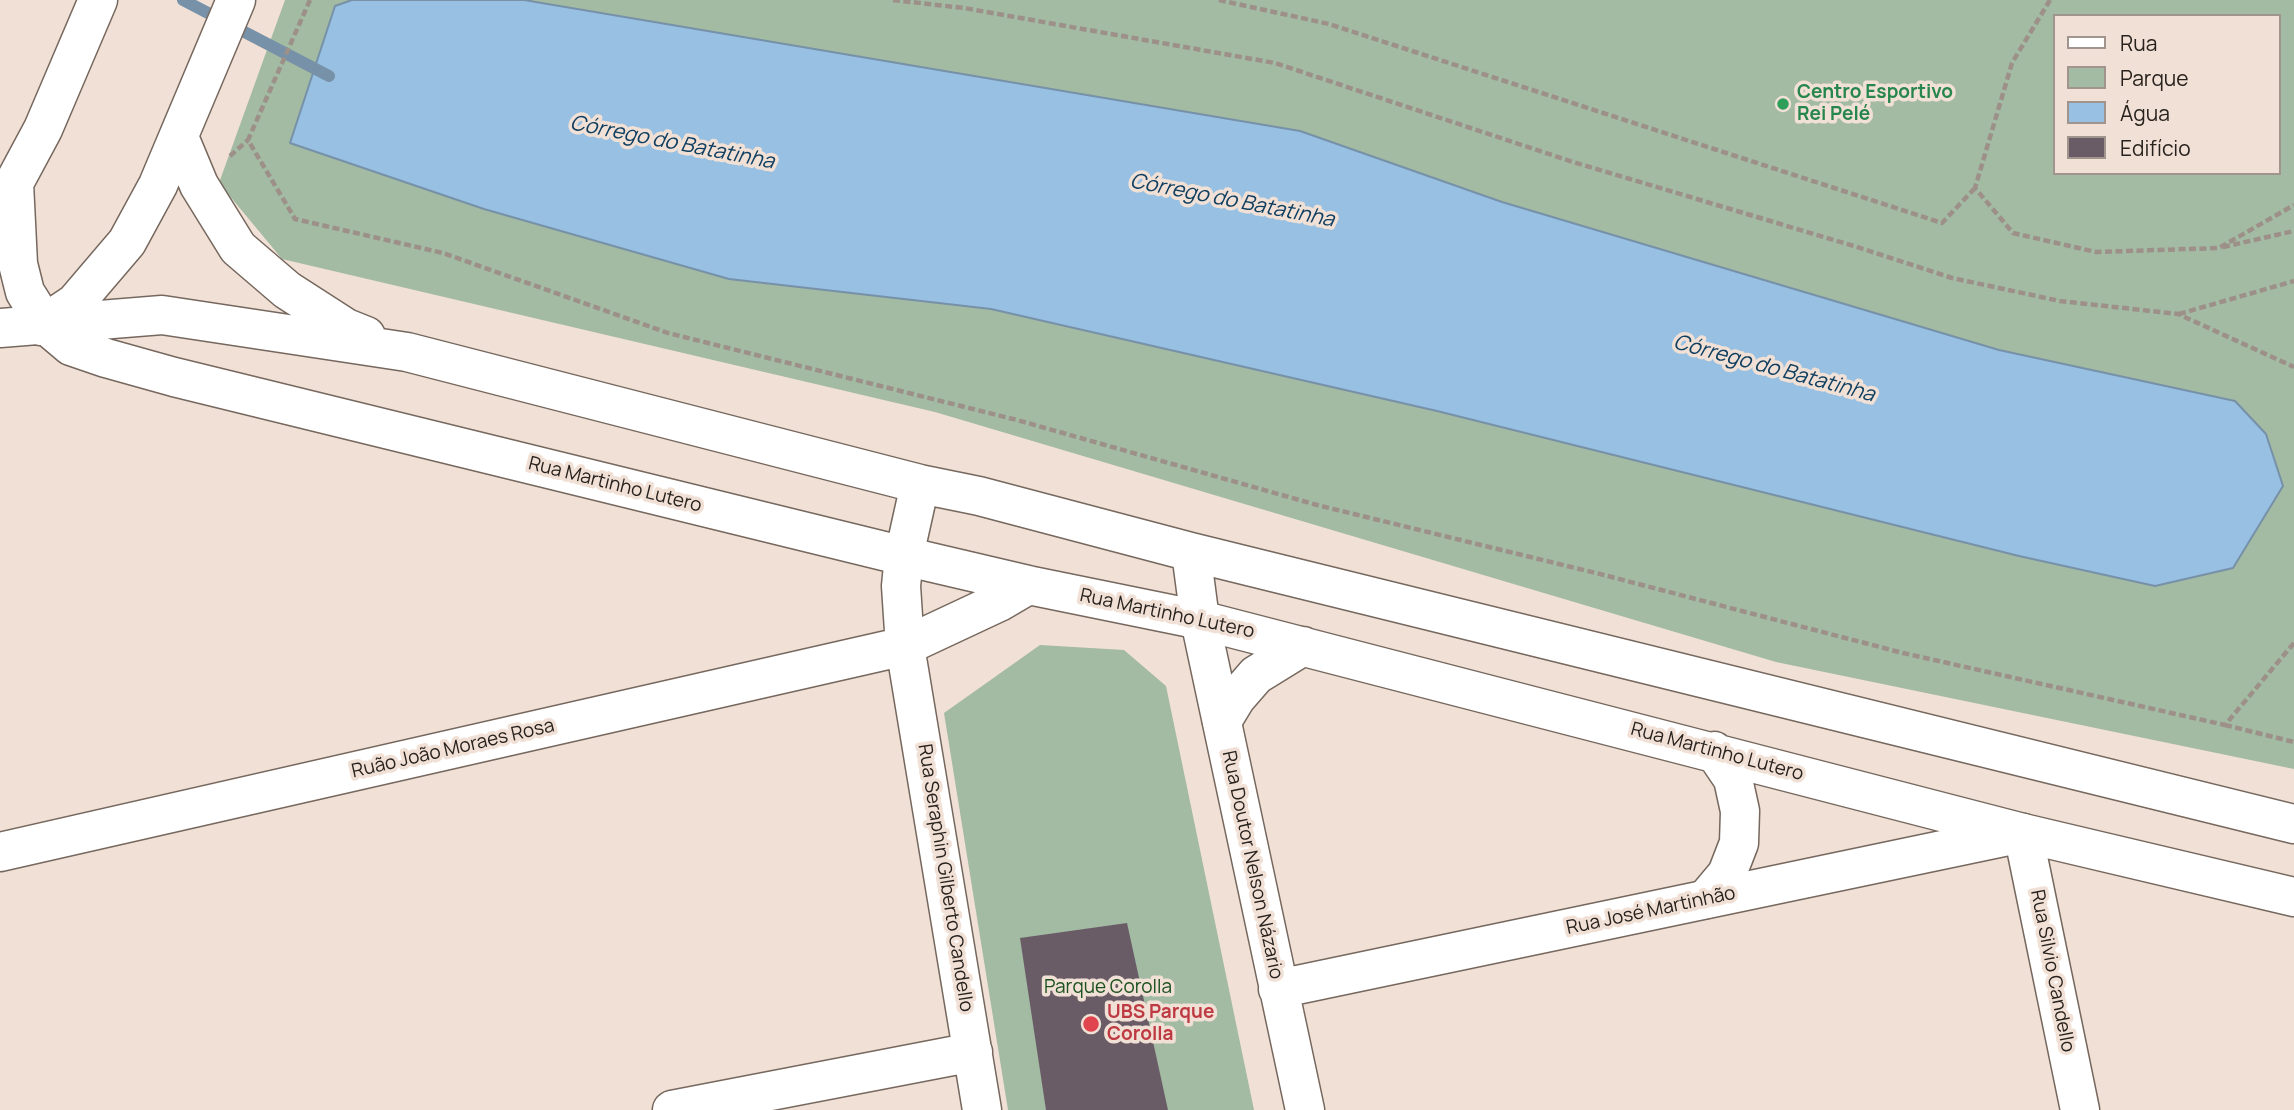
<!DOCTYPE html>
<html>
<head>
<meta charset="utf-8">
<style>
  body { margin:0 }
  #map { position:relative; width:2294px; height:1110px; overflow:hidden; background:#f1e0d5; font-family:Manrope,sans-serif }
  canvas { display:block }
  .legend { position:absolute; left:2053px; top:14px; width:228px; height:161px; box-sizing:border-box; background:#f1e0d5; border:2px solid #a1948c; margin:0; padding:9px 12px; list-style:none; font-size:21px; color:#28221e }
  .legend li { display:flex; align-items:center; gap:14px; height:35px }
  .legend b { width:35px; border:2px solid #a1948c }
</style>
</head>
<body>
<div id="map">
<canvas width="2294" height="1110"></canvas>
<ul class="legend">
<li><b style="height:9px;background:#fff"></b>Rua</li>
<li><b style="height:19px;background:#a3baa3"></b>Parque</li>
<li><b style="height:19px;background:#97c0e3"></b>Água</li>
<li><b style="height:19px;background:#6a5c67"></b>Edifício</li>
</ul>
</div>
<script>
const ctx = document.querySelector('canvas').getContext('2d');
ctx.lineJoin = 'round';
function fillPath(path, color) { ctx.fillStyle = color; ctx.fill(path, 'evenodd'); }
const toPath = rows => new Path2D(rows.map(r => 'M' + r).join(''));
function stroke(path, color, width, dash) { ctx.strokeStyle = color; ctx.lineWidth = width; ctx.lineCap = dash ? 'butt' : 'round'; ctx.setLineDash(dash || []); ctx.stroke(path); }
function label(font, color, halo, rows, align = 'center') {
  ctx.font = font + ' Manrope,sans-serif'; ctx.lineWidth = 7; ctx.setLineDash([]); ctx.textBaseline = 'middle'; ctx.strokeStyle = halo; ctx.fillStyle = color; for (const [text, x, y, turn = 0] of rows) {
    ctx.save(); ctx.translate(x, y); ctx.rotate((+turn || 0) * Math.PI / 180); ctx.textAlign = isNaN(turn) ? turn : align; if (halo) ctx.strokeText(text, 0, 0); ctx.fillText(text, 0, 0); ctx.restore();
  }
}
fillPath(toPath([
  [285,0,2294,0,2294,769,1776,662,935,412,282,259,219,183],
  [2054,16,2278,16,2278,173,2054,173],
  [1040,645,1124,650,1166,686,1254,1110,1008,1110,944,713]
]), '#a3baa3');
const water = toPath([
  [352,0,524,0,1300,131,1502,202,1999,350,2235,401,2266,434,2283,486,2233,568,2155,586,2019,556,1437,411,991,309,729,279,484,209,290,143,335,6,352,0]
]);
fillPath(water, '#97c0e3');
stroke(water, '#7691a8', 2);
stroke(toPath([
  [183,0,329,76]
]), '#7691a8', 12);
fillPath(toPath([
  [1127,923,1168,1110,1046,1110,1020,938]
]), '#6a5c67');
const minor = toPath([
  [904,556,901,586,905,646,982,1110],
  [1200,620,1305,1110],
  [0,852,905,646],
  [1278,989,2023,833,2080,1110],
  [672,1110,973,1052]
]);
const secondary = toPath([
  [179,137,199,185,238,248,287,290,346,328,366,336],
  [14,183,18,264,25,292,45,324,71,346,106,358,174,377,904,556,1028,585,1200,620,2023,833,2294,897],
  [6,205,14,183,43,129,98,0],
  [41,326,75,303,127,242,158,185,236,0],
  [0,328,162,315,407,352,920,484,979,496,1191,552,2294,824],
  [1191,552,1200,620],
  [904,556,920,484],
  [905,646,999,602,1028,585],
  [1222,721,1236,698,1256,675,1303,646],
  [1706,899,1727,874,1739,843,1740,811,1733,779,1714,751]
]);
stroke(minor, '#76685e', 41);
stroke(secondary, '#76685e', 41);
stroke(toPath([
  [310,0,248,140,295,219,443,253,668,333,1017,420,1317,505,1600,574,1903,653,2225,725,2294,643],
  [893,0,964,8,1275,63,1573,162,1854,246,1952,278,2060,301,2178,314,2294,367],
  [1219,0,1329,24,1942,223,1975,188],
  [2050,0,2012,63,1975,188,2013,233,2096,252,2219,248,2294,205],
  [230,156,248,140],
  [2223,247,2294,231],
  [2179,314,2294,281],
  [2225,725,2294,742]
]), '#9c9088', 4.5, [7, 3.5]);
stroke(minor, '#fff', 38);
stroke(secondary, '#fff', 38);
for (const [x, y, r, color] of [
  [1783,104,7,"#2e9e5b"],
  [1091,1024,9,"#e0444e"]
]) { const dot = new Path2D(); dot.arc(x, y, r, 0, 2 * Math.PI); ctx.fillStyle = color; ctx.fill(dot); stroke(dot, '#f1e0d5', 2.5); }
label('bold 19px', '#27864d', '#f1e0d5', [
  ["Centro Esportivo",1797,93],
  ["Rei Pelé",1797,115]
], 'left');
label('19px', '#28221e', '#f1e0d5', [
  ["Rua Martinho Lutero",615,485,14],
  ["Rua Martinho Lutero",1167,614,12],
  ["Ruão João Moraes Rosa",453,749,-13],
  ["Rua Martinho Lutero",1717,752,15],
  ["Rua Doutor Nelson Názario",1252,865,78],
  ["Rua Seraphin Gilberto Candello",945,878,81],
  ["Rua José Martinhão",1651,911,-12],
  ["Rua Silvio Candello",2052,971,79]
]);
label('19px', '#1b501f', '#f1e0d5', [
  ["Parque Corolla",1108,988]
]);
label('bold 19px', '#be3a42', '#f1e0d5', [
  ["UBS Parque",1107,1013],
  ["Corolla",1107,1035]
], 'left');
label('italic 21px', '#0e3e60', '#f1e0d5', [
  ["Córrego do Batatinha",672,143,11],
  ["Córrego do Batatinha",1232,201,11],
  ["Córrego do Batatinha",1774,369,15]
]);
</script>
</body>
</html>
